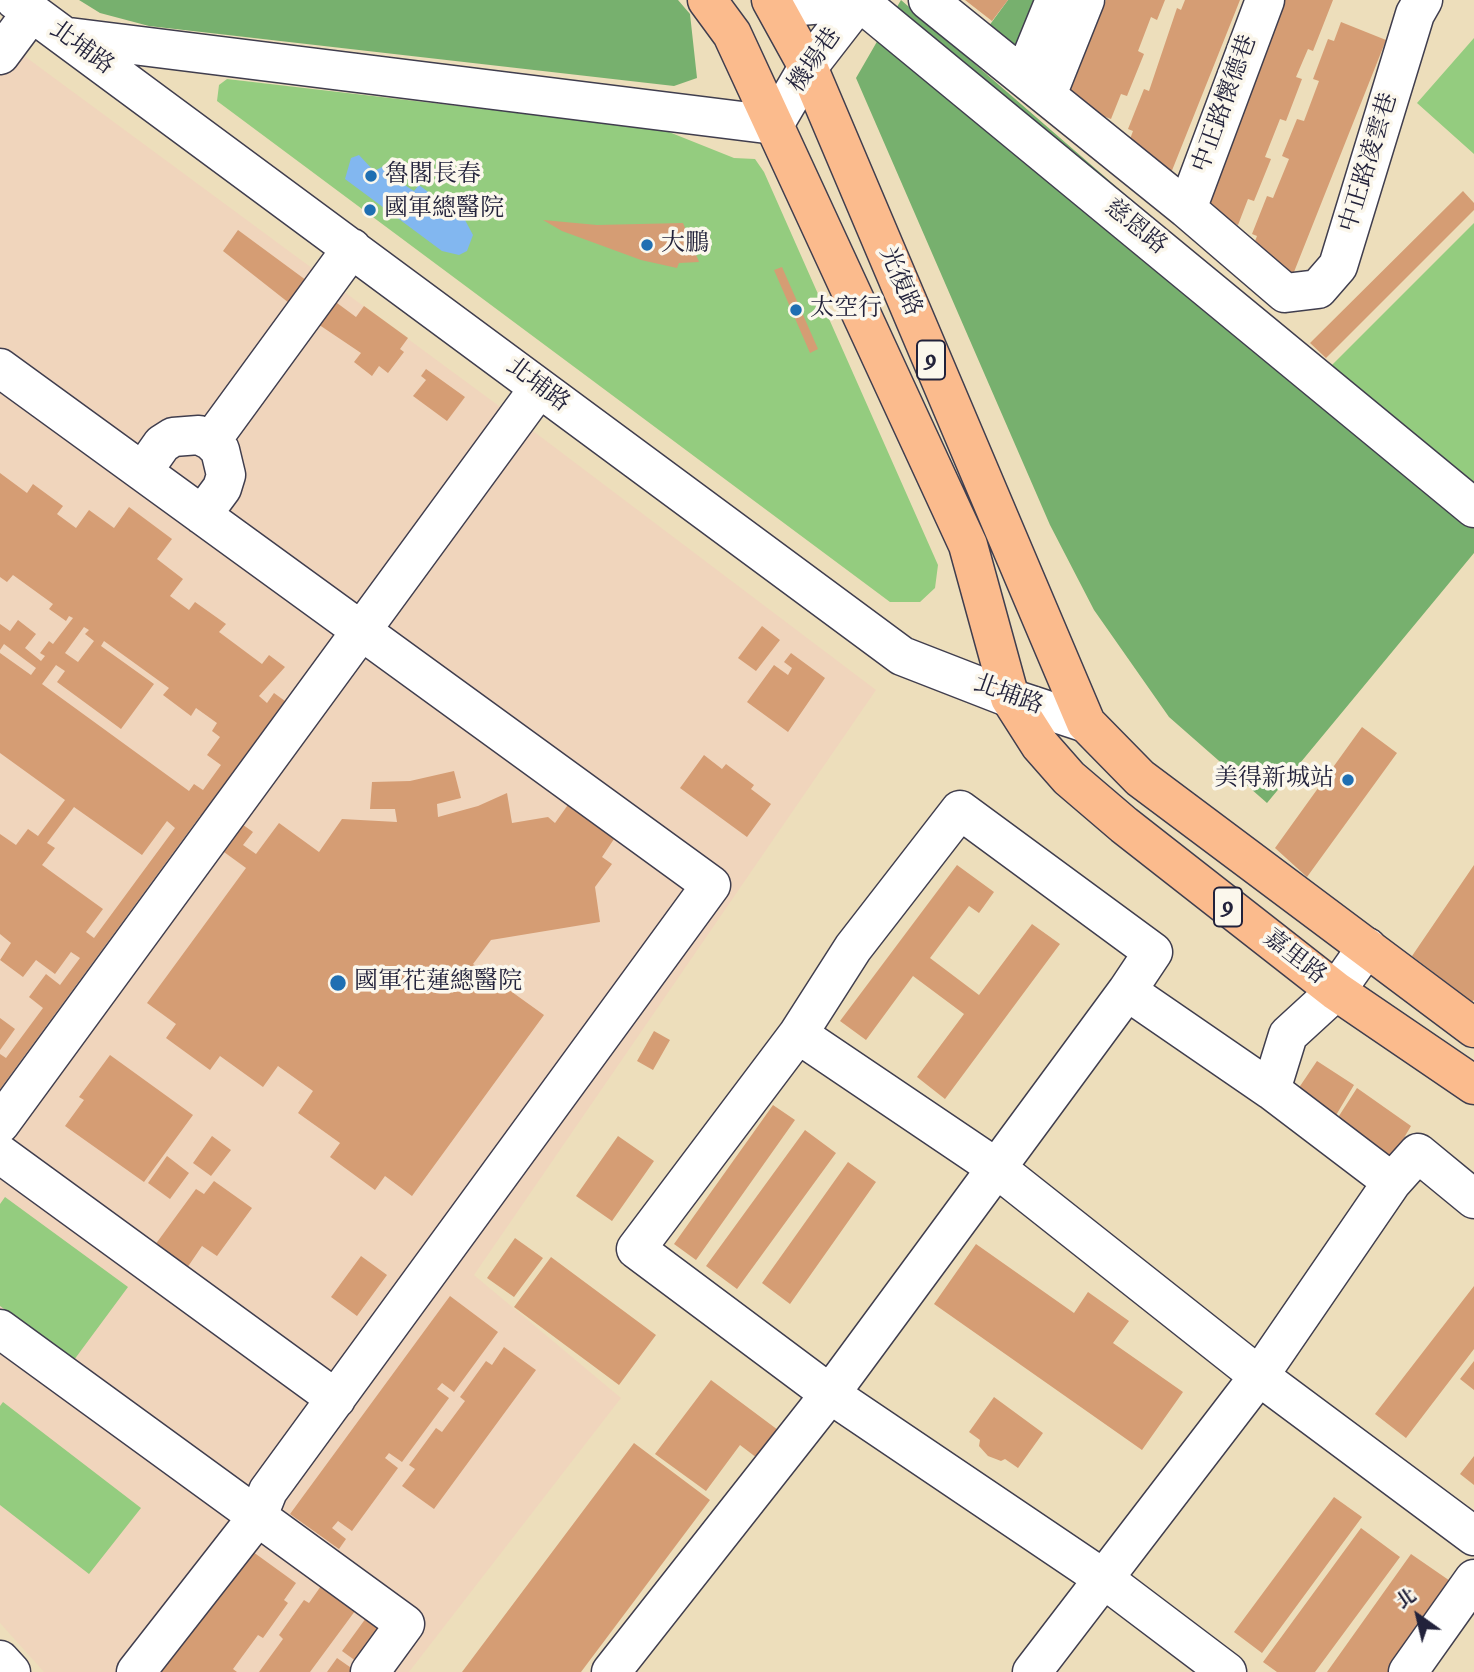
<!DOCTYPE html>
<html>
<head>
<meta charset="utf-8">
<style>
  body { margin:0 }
  #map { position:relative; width:1474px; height:1672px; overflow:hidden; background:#eddebb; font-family:"IM FELL Double Pica","Noto Serif TC",serif }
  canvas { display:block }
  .north { position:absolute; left:1383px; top:1581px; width:70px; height:70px; -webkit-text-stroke:5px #fbf7ec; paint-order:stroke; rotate:326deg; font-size:19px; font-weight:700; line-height:28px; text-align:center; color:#22223b }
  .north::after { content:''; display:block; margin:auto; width:24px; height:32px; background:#22223b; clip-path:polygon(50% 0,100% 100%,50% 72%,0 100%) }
</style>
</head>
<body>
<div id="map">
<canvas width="1474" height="1672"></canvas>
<div class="north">北</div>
</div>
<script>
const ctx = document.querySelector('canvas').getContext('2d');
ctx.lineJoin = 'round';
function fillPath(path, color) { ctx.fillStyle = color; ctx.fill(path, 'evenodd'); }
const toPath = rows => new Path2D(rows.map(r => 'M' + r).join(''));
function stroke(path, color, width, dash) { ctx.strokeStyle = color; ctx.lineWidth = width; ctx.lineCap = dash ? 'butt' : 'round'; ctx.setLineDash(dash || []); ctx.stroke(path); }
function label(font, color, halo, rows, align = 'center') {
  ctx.font = font + ' "IM FELL Double Pica","Noto Serif TC",serif'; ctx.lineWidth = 7; ctx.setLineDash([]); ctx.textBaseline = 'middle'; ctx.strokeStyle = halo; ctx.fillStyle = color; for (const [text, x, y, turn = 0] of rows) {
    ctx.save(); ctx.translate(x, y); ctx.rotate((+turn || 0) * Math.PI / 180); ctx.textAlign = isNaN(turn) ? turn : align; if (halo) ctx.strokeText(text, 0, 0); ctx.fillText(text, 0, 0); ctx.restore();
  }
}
fillPath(toPath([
  [0,38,541,437,876,690,474,1275,621,1398,409,1672,44,1672,0,1623]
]), '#f0d5bc');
fillPath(toPath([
  [1474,38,1474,154,1417,103],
  [227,79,664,130,734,158,755,159,764,172,938,565,935,588,920,602,890,602,217,101,219,85],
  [1474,223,1474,497,1326,371],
  [5,1197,128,1287,74,1360,0,1306,0,1204],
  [3,1402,141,1508,89,1574,0,1505,0,1406]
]), '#94cc7f');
fillPath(toPath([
  [79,0,678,0,690,14,697,78,674,86,149,26,100,13],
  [901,0,1474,497,1474,553,1267,803,1169,717,1094,610,1050,525,856,78],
  [1008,0,1046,0,1034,32,1010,49,986,30]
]), '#77b06e');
fillPath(toPath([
  [359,155,374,171,384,166,398,171,403,184,414,191,419,185,465,220,473,235,467,251,459,255,442,251,345,179,351,158]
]), '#82b7f0');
fillPath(toPath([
  [965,0,1008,0,992,21],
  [1106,0,1165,0,1157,20,1151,17,1138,51,1144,54,1127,96,1121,94,1111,119,1066,102],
  [1185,0,1240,0,1171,173,1124,155,1133,131,1128,129,1144,89,1149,91,1177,8,1181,10],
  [1274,0,1333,0,1313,51,1308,49,1296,77,1302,79,1286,121,1280,119,1265,157,1271,159,1254,201,1248,199,1238,225,1192,207],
  [1341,22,1386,40,1292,277,1248,260,1257,236,1252,234,1267,196,1273,198,1289,159,1282,156,1297,119,1304,121,1319,81,1313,79,1328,39,1334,41],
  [1463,191,1474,203,1474,210,1326,358,1310,343],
  [543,220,597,225,683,223,699,262,679,263,677,268,641,260,562,231],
  [238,230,356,317,364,306,408,338,400,349,404,352,388,373,379,366,372,376,354,362,361,353,303,314,223,251],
  [782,267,818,349,810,353,774,270],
  [426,369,465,397,447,421,413,396,426,380,421,376],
  [0,473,27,493,33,484,63,506,57,514,76,528,89,510,114,528,129,507,172,539,157,559,183,579,170,596,189,610,195,602,226,624,219,632,262,664,269,655,285,667,259,696,267,703,274,693,285,701,211,802,253,832,243,845,256,854,279,823,319,852,342,819,397,822,395,809,370,809,372,782,410,781,454,771,461,798,437,804,438,817,478,806,507,793,512,823,548,817,555,823,570,802,616,836,602,857,612,864,595,887,600,922,491,940,473,964,544,1015,412,1196,385,1176,375,1190,330,1157,340,1143,298,1113,313,1091,278,1066,263,1087,220,1056,210,1070,166,1038,176,1024,147,1003,246,868,224,852,233,840,200,816,0,1089,0,1054,6,1058,43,1008,29,997,46,974,60,985,80,958,71,952,55,974,36,960,23,977,0,960,11,943,0,934,0,834,16,845,28,829,38,836,65,800,0,753,0,653,31,675,36,668,4,644,0,650,0,624,10,631,18,620,36,634,25,648,41,661,45,656,40,653,49,641,53,644,73,618,69,616,66,621,49,609,53,604,13,575,7,582,0,577],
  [84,627,89,630,85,634,94,641,78,662,65,653],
  [104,641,169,688,163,695,191,716,196,708,217,723,212,731,220,737,207,755,221,765,203,790,194,784,189,791,42,684,56,665,65,671,57,682,121,729,154,684,101,646],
  [74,807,142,855,167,821,175,828,94,938,86,932,103,909,42,865,55,848,47,843],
  [762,626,780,640,756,671,738,658],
  [791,653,825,678,788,732,747,702,774,665,788,675,792,668,784,662],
  [1362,727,1397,753,1307,877,1275,848],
  [704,755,722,769,726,764,754,785,751,789,771,804,747,837,680,788],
  [957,865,994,892,979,913,969,906,930,958,979,995,1032,924,1060,944,945,1099,917,1077,964,1014,913,976,866,1040,840,1021],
  [1474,865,1474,1000,1472,1002,1412,956],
  [0,1018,15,1029,0,1050],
  [654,1031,670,1040,653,1070,637,1061],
  [110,1055,193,1115,144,1182,65,1126,84,1100,79,1097],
  [1317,1061,1354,1085,1332,1122,1294,1095],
  [1357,1088,1411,1126,1389,1163,1337,1119],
  [773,1105,795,1120,696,1260,674,1244],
  [805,1130,836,1153,737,1289,706,1266],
  [212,1136,231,1150,211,1176,193,1163],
  [618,1136,654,1161,612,1221,576,1196],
  [167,1156,189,1173,170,1199,148,1183],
  [848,1162,876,1182,790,1304,762,1283],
  [214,1181,252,1208,217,1256,202,1246,187,1268,155,1245,196,1189,204,1194],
  [515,1238,543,1258,514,1297,487,1278],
  [976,1244,1074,1313,1088,1292,1129,1321,1113,1343,1183,1392,1142,1450,934,1304],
  [361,1256,387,1275,357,1316,331,1297],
  [551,1257,656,1335,619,1385,514,1307],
  [1474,1286,1474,1349,1406,1438,1375,1414],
  [450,1296,498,1332,454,1392,442,1383,437,1389,449,1398,402,1462,389,1453,385,1458,398,1468,352,1531,338,1521,332,1528,346,1539,339,1549,290,1514],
  [504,1347,536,1370,434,1509,402,1486,415,1469,409,1465,436,1428,442,1432,465,1401,460,1397,486,1361,492,1365],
  [1474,1361,1474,1390,1460,1379],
  [711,1380,778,1430,757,1458,740,1445,706,1491,655,1454],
  [994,1397,1043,1433,1018,1468,1005,1459,1001,1461,988,1456,979,1446,980,1440,969,1432],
  [634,1443,710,1500,581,1672,462,1672],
  [1474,1456,1474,1485,1460,1474],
  [1334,1497,1362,1517,1262,1653,1234,1632],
  [1361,1528,1400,1557,1315,1672,1277,1672,1263,1662],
  [249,1549,296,1583,284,1600,288,1603,263,1638,258,1635,233,1669,237,1672,159,1672],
  [1411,1554,1453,1583,1390,1672,1327,1672],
  [321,1586,355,1611,310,1672,259,1672,283,1639,279,1635,304,1600,309,1603],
  [366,1618,384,1631,360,1664,342,1651],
  [337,1658,357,1672,327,1672]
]), '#d59d74');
const minor = toPath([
  [15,0,902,656,1010,698,1086,723],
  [928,0,1187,209,1285,293,1318,289,1338,266,1415,14,1423,0],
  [777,8,859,1,1474,508],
  [69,37,774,125,808,67,860,0],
  [0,55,32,12],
  [1024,76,1055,0],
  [1047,95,1085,0],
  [1187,209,1265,0],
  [0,368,711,885,268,1491,258,1516,136,1672],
  [211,441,352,248],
  [143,471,162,444,173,437,199,435,211,441,220,450,226,475,222,488,202,515],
  [1127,991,1153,952,960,810,853,948,798,1034,636,1249,830,1394,1104,1579,1227,1672],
  [798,1034,995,1167,1259,1376,1474,1536],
  [0,1124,539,388],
  [0,1154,336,1399],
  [1392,1182,1418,1153,1474,1199],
  [0,1329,405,1624,370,1672],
  [0,1660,11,1672],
  [611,1672,830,1394,1127,991,1271,1090,1288,1035,1336,991,1367,947],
  [1032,1672,1259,1376,1392,1182,1271,1090],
  [1408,1672,1474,1579]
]);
const major = toPath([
  [707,0,732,34,968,545,1010,698,1040,745,1069,778,1124,825,1336,991,1474,1085],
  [771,0,808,67,1086,723,1140,778,1474,1028]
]);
stroke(minor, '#403e4e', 41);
stroke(major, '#403e4e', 41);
stroke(minor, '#fff', 38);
stroke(major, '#fbbb8d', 38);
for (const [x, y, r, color] of [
  [371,176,7,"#1f6fb2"],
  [370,210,7,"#1f6fb2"],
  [647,245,7,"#1f6fb2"],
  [796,310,7,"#1f6fb2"],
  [1348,780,7,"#1f6fb2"],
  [338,983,9,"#1f6fb2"]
]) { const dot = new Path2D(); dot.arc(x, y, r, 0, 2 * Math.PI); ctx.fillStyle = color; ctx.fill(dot); stroke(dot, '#fbf7ec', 2.5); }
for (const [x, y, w] of [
  [931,360,28],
  [1228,907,28]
]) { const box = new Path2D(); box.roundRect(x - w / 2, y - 19.5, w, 39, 5); ctx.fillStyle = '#fbf7ec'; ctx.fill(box); stroke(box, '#22223b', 2); }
label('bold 23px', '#22223b', null, [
  ["9",931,360],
  ["9",1228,907]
]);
label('24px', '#22223b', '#fbf7ec', [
  ["北埔路",81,49,36],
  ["機場巷",816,61,-55],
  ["中正路懷德巷",1226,104,-70],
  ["中正路凌雲巷",1370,163,-73],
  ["慈恩路",1135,228,39],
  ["光復路",899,282,67],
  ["北埔路",537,386,37],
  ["北埔路",1008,696,20],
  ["嘉里路",1294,958,38]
]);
label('24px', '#22223b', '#fbf7ec', [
  ["魯閣長春",385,176],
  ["國軍總醫院",384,210],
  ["大鵬",661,245],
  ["太空行",810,310],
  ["美得新城站",1334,780,"right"],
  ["國軍花蓮總醫院",354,983]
], 'left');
</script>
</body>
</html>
